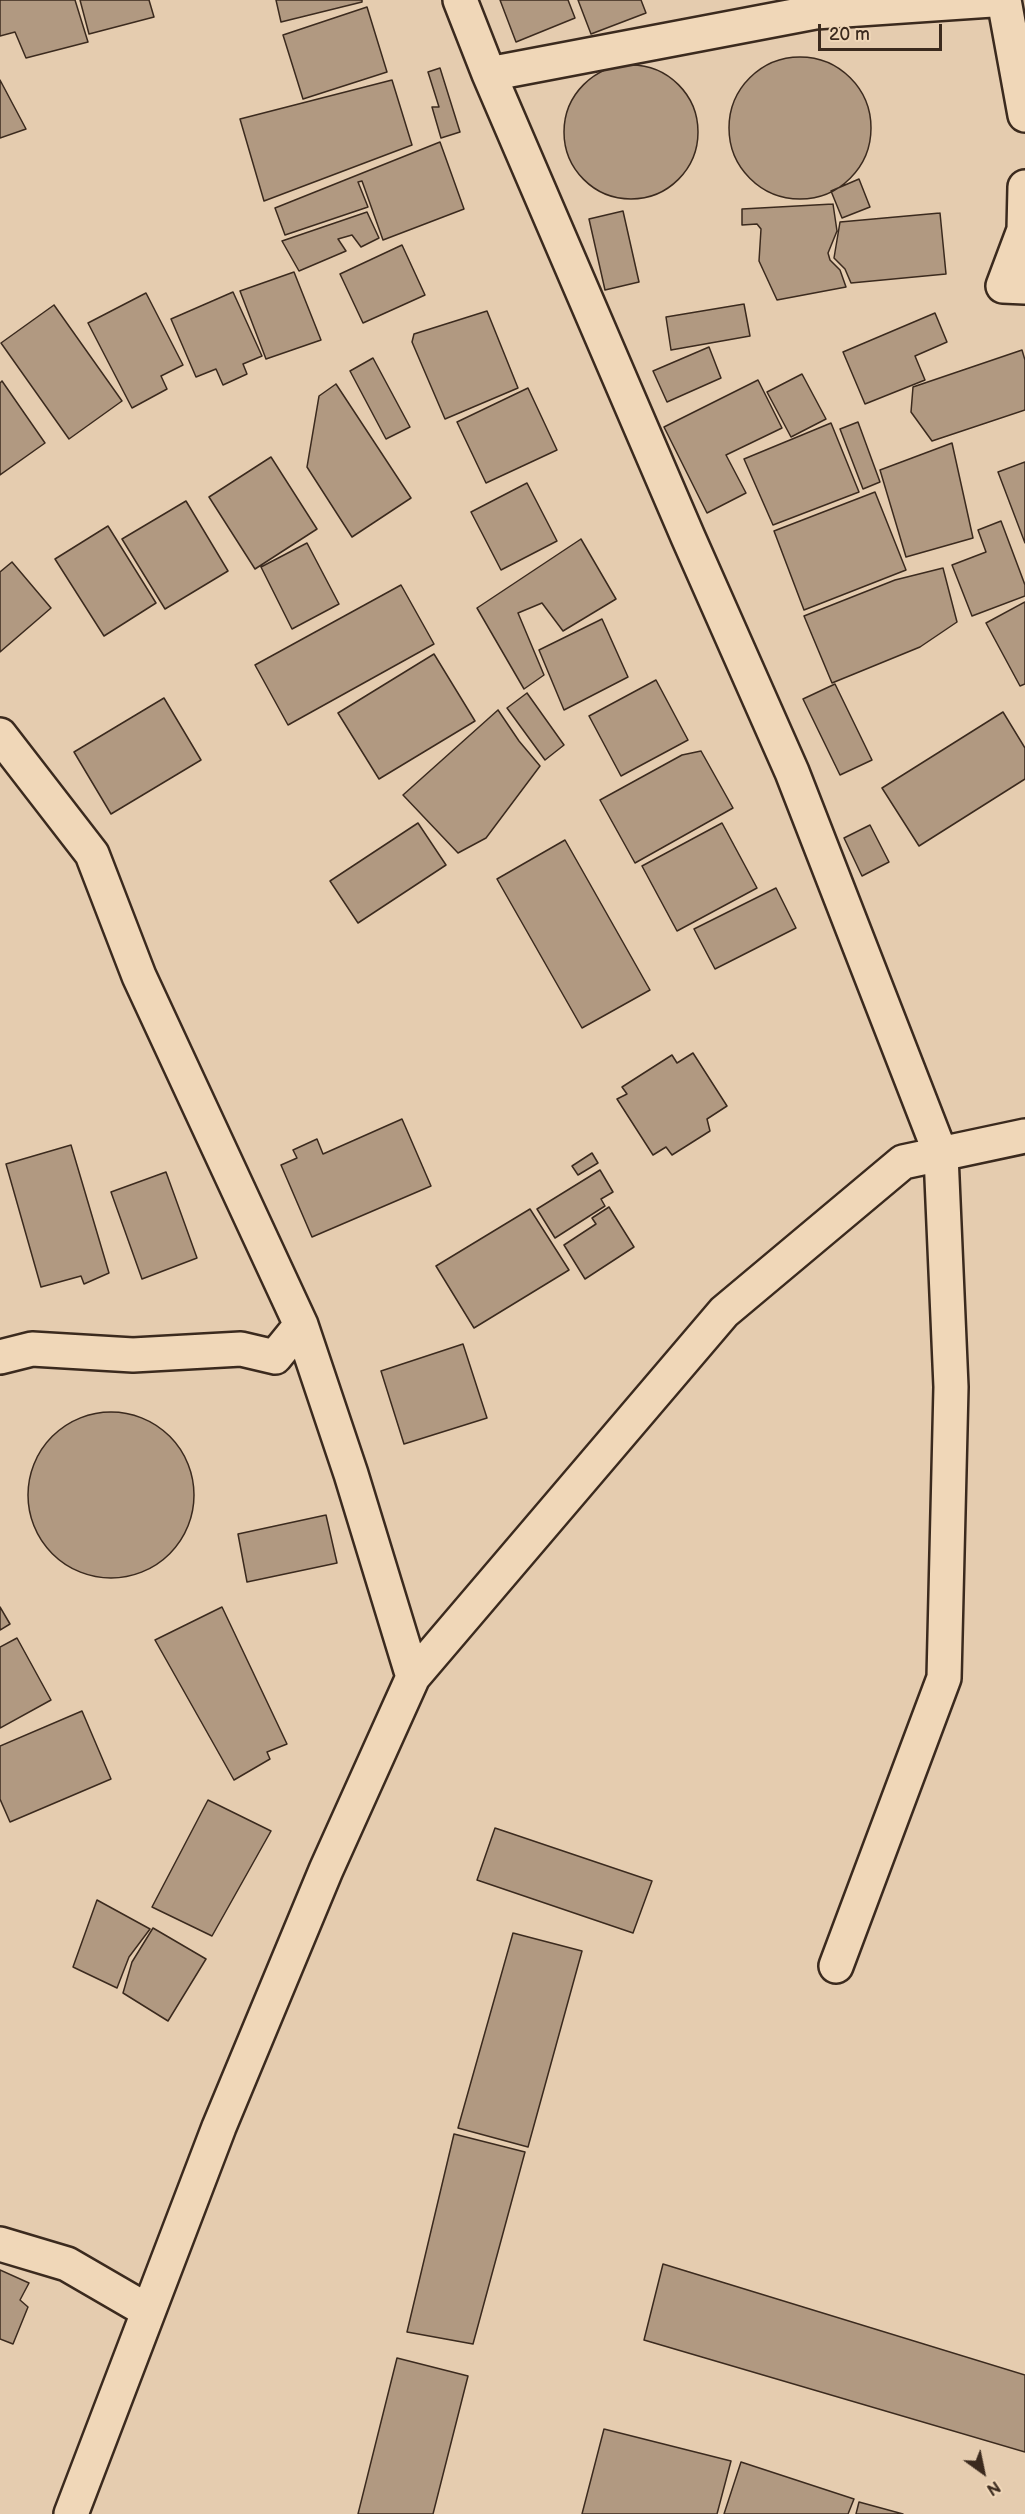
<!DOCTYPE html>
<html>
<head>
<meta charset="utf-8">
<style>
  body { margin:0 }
  #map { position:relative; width:1025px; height:2514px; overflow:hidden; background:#e5ccaf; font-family:"Balsamiq Sans",sans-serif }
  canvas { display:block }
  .north { position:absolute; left:953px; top:2442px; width:60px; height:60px; -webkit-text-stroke:4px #f0d7b8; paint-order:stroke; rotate:147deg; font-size:16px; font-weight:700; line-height:24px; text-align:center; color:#3b2a1e }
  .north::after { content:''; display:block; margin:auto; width:21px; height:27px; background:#3b2a1e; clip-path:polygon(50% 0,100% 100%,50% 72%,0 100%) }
  .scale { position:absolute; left:818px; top:24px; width:124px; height:27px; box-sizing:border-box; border:3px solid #3b2a1e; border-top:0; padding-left:8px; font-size:18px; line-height:21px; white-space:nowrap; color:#3b2a1e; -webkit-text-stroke:4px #f0d7b8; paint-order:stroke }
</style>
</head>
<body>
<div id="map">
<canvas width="1025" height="2514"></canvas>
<div class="north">N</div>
<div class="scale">20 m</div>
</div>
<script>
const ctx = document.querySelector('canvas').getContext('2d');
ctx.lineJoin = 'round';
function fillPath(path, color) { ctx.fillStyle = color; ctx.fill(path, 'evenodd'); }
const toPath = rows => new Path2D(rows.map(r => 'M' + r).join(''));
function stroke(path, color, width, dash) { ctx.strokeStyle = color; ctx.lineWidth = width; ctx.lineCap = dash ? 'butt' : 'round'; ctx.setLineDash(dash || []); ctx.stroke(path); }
const building = toPath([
  [0,0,75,0,88,42,26,58,15,32,0,36,0,0],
  [80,0,149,0,154,17,89,34,80,0],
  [276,0,362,0,362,2,281,22,276,0],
  [500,0,568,0,575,18,516,42,500,0],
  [578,0,641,0,646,13,591,34,578,0],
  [367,7,387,72,303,99,283,35,367,7],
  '729 128a71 71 0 1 1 142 0a71 71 0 1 1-142 0Z',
  '564 132a67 67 0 1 1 134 0a67 67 0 1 1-134 0Z',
  [440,68,460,132,441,138,432,107,439,107,428,72,440,68],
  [0,80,26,129,0,138,0,80],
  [392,80,412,145,264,201,240,119,392,80],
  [440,142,464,209,383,240,362,181,358,182,368,207,285,235,275,208,440,142],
  [859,179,870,207,842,218,831,191,859,179],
  [833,204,837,231,828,253,830,260,840,270,846,287,777,300,759,261,761,229,757,224,742,225,742,209,833,204],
  [623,211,639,282,605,290,589,219,623,211],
  [367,212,379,238,361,247,352,235,338,239,346,251,299,271,282,241,367,212],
  [940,213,946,274,851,283,845,269,834,258,840,222,940,213],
  [402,245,425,295,363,323,340,274,402,245],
  [294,272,321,340,266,359,240,291,294,272],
  [233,292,262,356,243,364,247,374,223,385,216,369,196,377,171,319,233,292],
  [146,293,183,365,161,376,167,389,132,408,88,323,146,293],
  [744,304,750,336,671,350,666,317,744,304],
  [54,305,122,401,69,439,1,343,54,305],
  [487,311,518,388,445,419,412,342,414,334,487,311],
  [935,313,947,342,915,356,925,380,865,404,843,352,935,313],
  [709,347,721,378,667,402,653,371,709,347],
  [1022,350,1025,360,1025,410,932,441,911,412,913,387,1022,350],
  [373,358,410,427,386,439,350,371,373,358],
  [802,374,826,419,791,437,767,392,802,374],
  [758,380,782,428,726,455,746,493,707,513,664,427,758,380],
  [2,381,45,443,0,475,0,383,2,381],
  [336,384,411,498,352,537,307,467,319,396,336,384],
  [528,388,557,450,486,483,457,422,528,388],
  [858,422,880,482,863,489,840,429,858,422],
  [831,423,859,492,773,525,744,459,831,423],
  [952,443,973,538,906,557,880,470,952,443],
  [271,457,317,529,255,569,209,497,271,457],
  [1025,462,1025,543,998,472,1025,462],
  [527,483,557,541,501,570,471,512,527,483],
  [875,492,906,570,804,610,774,531,875,492],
  [186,501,228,571,165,609,122,539,186,501],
  [1001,521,1025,585,1025,596,972,616,952,565,986,552,978,530,1001,521],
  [108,526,156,603,104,636,55,559,108,526],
  [581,539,616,599,563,631,542,603,518,613,544,675,524,689,477,608,581,539],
  [307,543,339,604,292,629,261,567,307,543],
  [12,562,51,608,0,652,0,572,12,562],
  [943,568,957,622,920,647,832,683,804,616,895,580,943,568],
  [401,585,434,644,288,725,255,665,401,585],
  [1025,602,1025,684,1020,686,986,623,1025,602],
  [602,619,628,677,564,710,539,650,602,619],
  [434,654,475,721,379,779,338,713,434,654],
  [656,680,688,740,621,776,589,716,656,680],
  [835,684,872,760,840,775,803,699,835,684],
  [527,693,564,745,545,760,507,708,527,693],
  [164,698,201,760,111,814,74,752,164,698],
  [498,710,519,741,540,766,486,838,458,853,403,795,498,710],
  [1003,712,1025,748,1025,779,919,846,882,788,1003,712],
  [701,751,733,808,635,863,600,800,682,755,701,751],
  [418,823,446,865,358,923,330,881,418,823],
  [722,823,757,888,677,931,642,866,722,823],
  [870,825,889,862,862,876,844,838,870,825],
  [565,840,650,990,582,1028,497,879,565,840],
  [776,888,796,928,715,969,694,929,776,888],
  [693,1053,727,1106,707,1119,710,1131,672,1155,666,1147,653,1155,617,1099,627,1094,622,1087,672,1055,677,1063,693,1053],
  [402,1119,431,1186,312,1237,281,1165,297,1158,293,1150,317,1139,323,1154,402,1119],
  [71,1145,109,1273,84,1284,81,1276,41,1287,6,1164,71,1145],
  [592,1153,598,1163,578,1175,572,1166,592,1153],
  [600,1170,613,1192,601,1199,605,1206,555,1238,537,1209,600,1170],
  [166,1172,197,1258,142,1279,111,1192,166,1172],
  [609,1207,634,1247,585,1279,564,1245,596,1224,592,1218,609,1207],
  [530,1209,569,1270,474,1328,436,1266,530,1209],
  [463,1344,487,1418,404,1444,381,1371,463,1344],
  '28 1495a83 83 0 1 1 166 0a83 83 0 1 1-166 0Z',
  [326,1515,337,1563,247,1582,238,1534,326,1515],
  [0,1607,10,1624,0,1630,0,1607],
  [222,1607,287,1744,267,1752,270,1759,234,1780,155,1640,222,1607],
  [17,1638,51,1700,0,1728,0,1647,17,1638],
  [82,1711,111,1779,10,1822,0,1799,0,1746,82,1711],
  [208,1800,271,1831,212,1936,152,1907,208,1800],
  [495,1828,652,1881,633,1933,477,1880,495,1828],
  [97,1900,150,1929,129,1957,117,1988,73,1967,97,1900],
  [153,1928,206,1959,168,2021,123,1993,132,1962,153,1928],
  [513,1933,582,1951,528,2147,458,2128,513,1933],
  [454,2134,525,2152,473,2344,407,2332,454,2134],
  [663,2264,1025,2375,1025,2452,644,2340,663,2264],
  [0,2270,29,2283,20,2300,28,2307,13,2344,0,2339,0,2270],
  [397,2358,468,2376,433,2514,358,2514,397,2358],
  [604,2429,731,2461,717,2514,582,2514,604,2429],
  [741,2462,854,2499,848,2514,724,2514,741,2462],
  [859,2502,903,2514,856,2514,859,2502]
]);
fillPath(building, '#b19981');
stroke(building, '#3b2a1e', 1.5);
const minor = toPath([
  [460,0,489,74,688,537,792,772,941,1155,951,1387,944,1678,836,1966],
  [1004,0,1025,115],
  [489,74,815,12,992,0],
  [1025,187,1024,230,1003,286,1025,287],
  [0,735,92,854,139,976,301,1325,351,1474,413,1677],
  [0,1357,32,1349,133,1355,241,1349,275,1357,301,1325],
  [0,2244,67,2264,148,2311],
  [71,2514,219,2127,326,1870,413,1677,724,1312,903,1162,1025,1136]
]);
stroke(minor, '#3b2a1e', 38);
stroke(minor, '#f0d7b8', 33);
</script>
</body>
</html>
